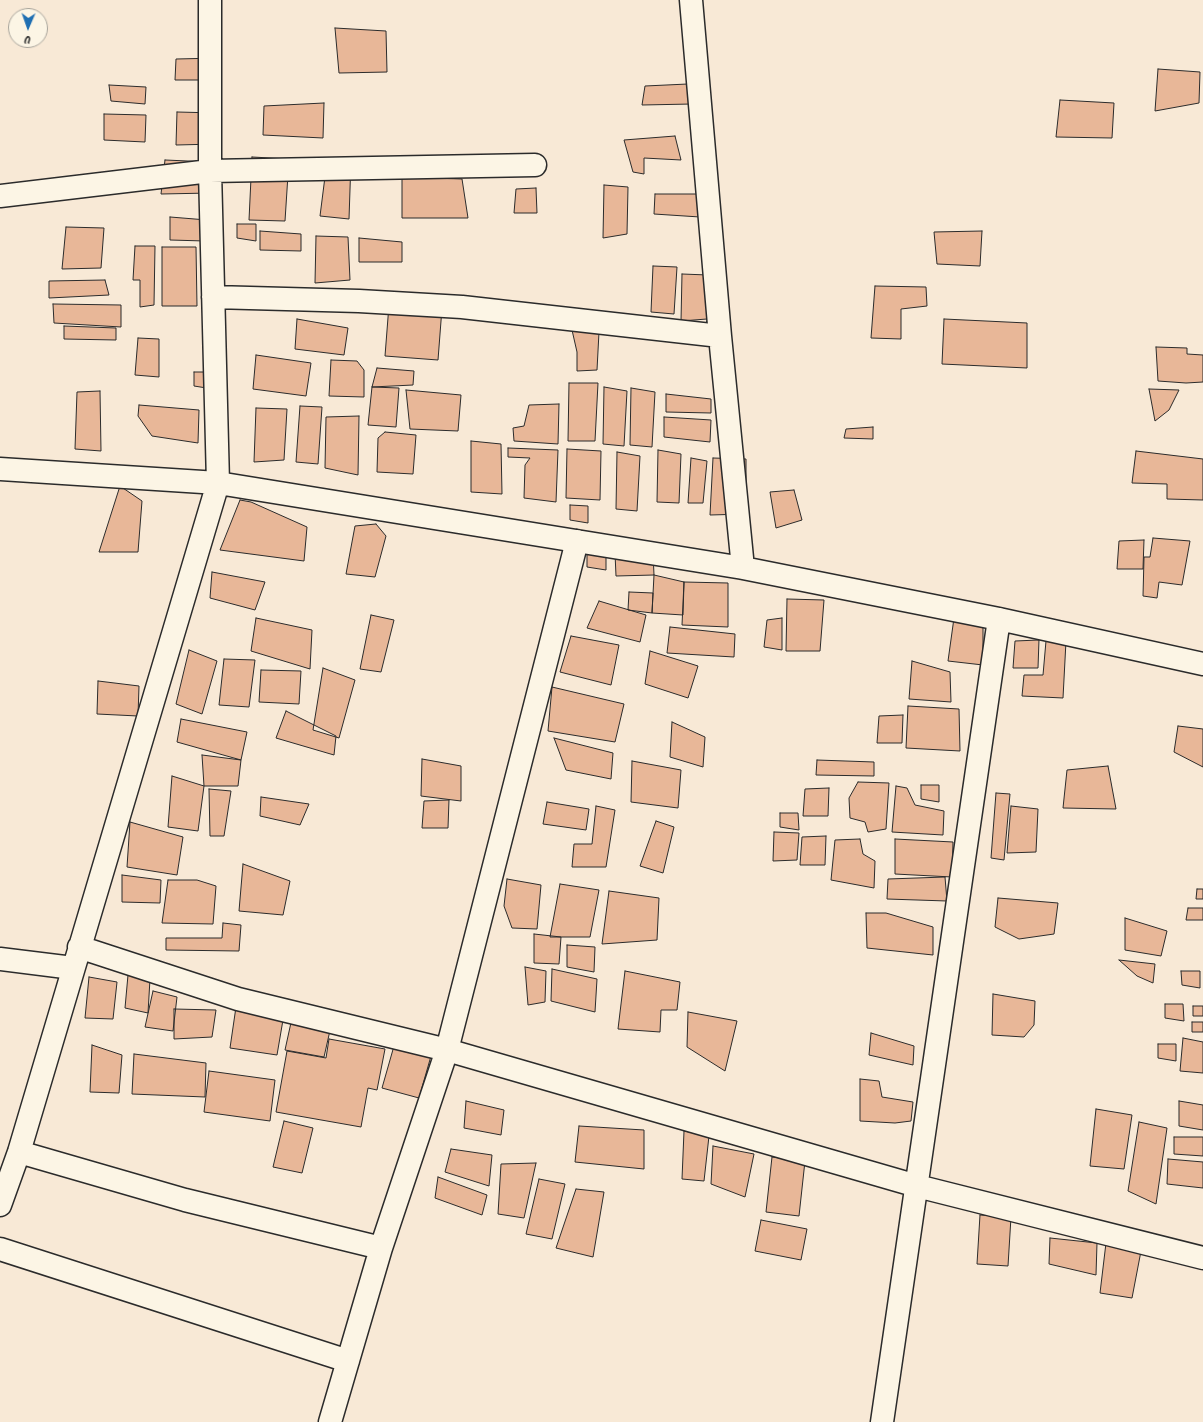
<!DOCTYPE html>
<html>
<head>
<meta charset="utf-8">
<style>
  body { margin:0 }
  #map { position:relative; width:1203px; height:1422px; overflow:hidden; background:#f8e9d6; font-family:Kalam,sans-serif }
  canvas { display:block }
  .north { position:absolute; left:8px; top:8px; width:40px; height:40px; box-sizing:border-box; background:#fcf5e5; border:1px solid #a8a49b; border-radius:50%; rotate:182deg; font-size:11px; font-weight:700; line-height:16px; text-align:center; color:#2b2b2b }
  .north::after { content:''; display:block; margin:auto; width:14px; height:18px; background:#1f6fb2; clip-path:polygon(50% 0,100% 100%,50% 72%,0 100%) }
</style>
</head>
<body>
<div id="map">
<canvas width="1203" height="1422"></canvas>
<div class="north">U</div>
</div>
<script>
const ctx = document.querySelector('canvas').getContext('2d');
ctx.lineJoin = 'round';
function fillPath(path, color) { ctx.fillStyle = color; ctx.fill(path, 'evenodd'); }
const toPath = rows => new Path2D(rows.map(r => 'M' + r).join(''));
function stroke(path, color, width, dash) { ctx.strokeStyle = color; ctx.lineWidth = width; ctx.lineCap = dash ? 'butt' : 'round'; ctx.setLineDash(dash || []); ctx.stroke(path); }
const building = toPath([
  [335,28,386,31,387,72,339,73,335,28],
  [220,58,221,80,175,80,176,59,220,58],
  [1158,69,1200,72,1199,103,1155,111,1158,69],
  [688,84,692,104,642,105,645,86,688,84],
  [109,85,146,87,145,104,111,101,109,85],
  [1060,100,1114,103,1112,138,1056,137,1060,100],
  [324,103,323,138,263,135,264,106,324,103],
  [177,112,217,113,217,144,176,145,177,112],
  [104,114,146,115,145,142,104,140,104,114],
  [675,136,681,160,644,158,644,174,633,172,624,140,675,136],
  [252,157,289,159,285,221,249,220,252,157],
  [165,160,210,162,211,193,161,194,165,160],
  [351,160,349,219,320,216,327,161,351,160],
  [402,177,462,179,468,218,402,218,402,177],
  [604,185,628,187,627,234,603,238,604,185],
  [536,188,537,213,514,213,516,189,536,188],
  [655,194,697,194,700,217,654,214,655,194],
  [170,217,207,220,205,241,170,240,170,217],
  [237,224,256,224,256,241,237,238,237,224],
  [66,227,104,228,101,268,62,269,66,227],
  [260,231,301,234,301,251,260,250,260,231],
  [982,231,980,266,937,264,934,232,982,231],
  [316,236,348,237,350,280,315,283,316,236],
  [359,238,402,242,402,262,359,262,359,238],
  [135,246,155,246,154,305,140,307,140,280,133,280,135,246],
  [162,247,196,247,197,306,162,306,162,247],
  [653,266,677,267,674,314,651,312,653,266],
  [682,274,708,275,707,319,681,321,682,274],
  [105,280,109,295,49,298,49,281,105,280],
  [875,286,926,287,927,306,901,309,901,339,871,338,875,286],
  [53,304,121,305,121,327,54,323,53,304],
  [389,305,442,308,438,360,385,356,389,305],
  [297,319,348,328,344,355,295,349,297,319],
  [944,319,1027,323,1027,368,942,364,944,319],
  [64,326,116,328,116,340,64,339,64,326],
  [572,330,599,332,597,370,577,371,577,352,572,330],
  [138,338,159,339,159,377,135,375,138,338],
  [1156,347,1187,348,1187,354,1203,355,1203,382,1186,383,1158,381,1156,347],
  [256,355,311,363,306,396,253,389,256,355],
  [331,360,357,361,364,370,364,397,329,396,331,360],
  [377,368,414,371,413,385,372,387,377,368],
  [194,372,213,372,213,389,194,386,194,372],
  [569,383,598,383,595,441,568,441,569,383],
  [372,387,399,388,396,427,368,425,372,387],
  [604,387,627,391,624,446,603,444,604,387],
  [631,388,655,392,652,447,630,445,631,388],
  [1149,389,1179,390,1169,410,1155,421,1149,389],
  [406,390,461,395,458,431,410,429,406,390],
  [100,391,101,451,75,449,77,392,100,391],
  [666,394,711,399,711,413,666,412,666,394],
  [559,404,558,444,514,441,513,428,524,426,529,405,559,404],
  [139,405,199,410,198,443,152,436,138,416,139,405],
  [300,406,322,407,318,464,296,462,300,406],
  [256,408,287,409,284,460,254,462,256,408],
  [359,416,358,475,325,468,326,417,359,416],
  [664,417,711,420,710,442,664,437,664,417],
  [873,427,873,439,844,438,846,429,873,427],
  [385,432,416,435,413,474,377,472,378,438,385,432],
  [471,441,501,444,502,494,471,492,471,441],
  [508,448,558,450,556,502,524,498,525,465,530,458,508,457,508,448],
  [567,449,601,451,600,500,566,498,567,449],
  [658,450,681,454,679,503,657,502,658,450],
  [1136,451,1203,459,1203,500,1167,499,1167,484,1132,483,1136,451],
  [617,452,640,456,637,511,616,509,617,452],
  [691,458,707,461,703,503,688,503,691,458],
  [713,458,746,459,746,514,710,515,713,458],
  [120,486,142,501,138,552,99,552,120,486],
  [794,490,802,520,776,528,770,492,794,490],
  [240,500,251,502,307,527,304,561,220,550,240,500],
  [570,505,588,506,588,523,570,520,570,505],
  [376,524,386,536,375,577,346,574,355,526,376,524],
  [1153,538,1190,541,1182,585,1159,582,1157,598,1143,596,1144,557,1150,557,1153,538],
  [1144,540,1143,569,1117,569,1119,541,1144,540],
  [587,553,606,553,606,570,587,567,587,553],
  [615,553,653,553,654,575,616,576,615,553],
  [212,572,265,582,255,610,210,598,212,572],
  [654,575,684,582,683,615,652,613,654,575],
  [684,582,728,583,728,627,682,625,684,582],
  [629,592,653,593,652,613,628,610,629,592],
  [787,599,824,600,820,651,786,651,787,599],
  [599,601,646,615,640,642,587,628,599,601],
  [371,615,394,620,381,672,360,669,371,615],
  [256,618,312,630,310,669,251,651,256,618],
  [782,618,782,650,764,647,767,620,782,618],
  [954,618,983,627,983,665,948,661,954,618],
  [670,627,735,634,734,657,667,653,670,627],
  [571,636,619,645,611,685,560,672,571,636],
  [1039,640,1038,668,1013,668,1015,641,1039,640],
  [1046,641,1066,641,1063,698,1022,696,1024,675,1043,675,1046,641],
  [189,650,217,661,202,714,176,704,189,650],
  [650,651,698,666,688,698,645,684,650,651],
  [224,659,255,660,249,707,219,705,224,659],
  [912,661,950,672,951,702,909,699,912,661],
  [323,668,355,680,339,738,313,730,323,668],
  [261,670,301,671,299,704,259,702,261,670],
  [98,681,139,686,138,716,97,714,98,681],
  [552,687,624,704,615,742,548,731,552,687],
  [908,706,959,709,960,751,906,748,908,706],
  [286,711,336,736,334,755,276,738,286,711],
  [903,715,902,743,877,743,879,716,903,715],
  [181,719,247,732,241,760,177,742,181,719],
  [672,722,705,737,703,767,670,757,672,722],
  [1178,726,1203,729,1203,767,1174,752,1178,726],
  [554,738,613,753,611,779,566,770,554,738],
  [202,755,241,760,238,786,204,786,202,755],
  [422,759,461,766,461,801,421,796,422,759],
  [817,760,874,762,874,776,816,775,817,760],
  [632,761,681,770,678,808,631,802,632,761],
  [1108,766,1116,809,1063,808,1067,770,1108,766],
  [172,776,204,786,198,831,168,827,172,776],
  [858,782,889,783,886,829,868,832,865,822,850,818,849,798,858,782],
  [921,785,939,785,939,802,921,799,921,785],
  [896,786,907,788,915,805,944,811,943,835,892,832,896,786],
  [829,788,828,816,803,816,805,789,829,788],
  [209,789,231,791,224,836,210,836,209,789],
  [996,793,1010,794,1004,860,991,858,996,793],
  [261,797,309,804,300,825,260,816,261,797],
  [449,800,448,828,422,828,424,801,449,800],
  [547,802,589,809,586,830,543,824,547,802],
  [596,806,615,810,606,867,572,867,574,844,592,844,596,806],
  [1011,806,1038,809,1036,852,1007,853,1011,806],
  [780,813,798,813,799,830,780,827,780,813],
  [656,821,674,827,663,873,640,866,656,821],
  [130,822,183,837,177,875,127,867,130,822],
  [774,832,799,833,797,860,773,861,774,832],
  [826,836,825,865,800,865,802,837,826,836],
  [860,839,863,854,875,861,874,888,831,880,835,840,860,839],
  [895,839,953,842,952,877,895,874,895,839],
  [243,864,290,881,283,915,239,911,243,864],
  [122,875,161,880,160,903,122,902,122,875],
  [945,877,947,901,887,899,888,879,945,877],
  [507,879,541,885,537,929,512,928,504,906,507,879],
  [168,880,197,880,216,886,213,924,162,923,168,880],
  [560,884,599,890,590,937,550,937,560,884],
  [1197,889,1203,889,1203,899,1196,899,1197,889],
  [609,891,659,898,657,940,602,944,609,891],
  [998,898,1058,903,1054,934,1019,939,995,927,998,898],
  [1188,908,1203,908,1203,920,1186,920,1188,908],
  [866,913,886,913,933,927,933,955,867,948,866,913],
  [1125,918,1167,931,1161,956,1125,950,1125,918],
  [223,923,241,925,239,951,166,950,166,938,222,938,223,923],
  [534,934,561,937,559,964,534,963,534,934],
  [567,945,595,947,594,972,567,967,567,945],
  [1119,960,1155,964,1153,983,1137,976,1119,960],
  [525,967,546,971,545,1002,528,1005,525,967],
  [552,969,597,979,595,1012,551,1001,552,969],
  [625,971,680,982,677,1010,661,1010,660,1032,618,1029,625,971],
  [1181,971,1200,971,1200,988,1182,985,1181,971],
  [128,975,150,979,148,1013,125,1008,128,975],
  [89,977,117,982,113,1019,85,1018,89,977],
  [153,991,177,997,173,1031,145,1027,153,991],
  [993,994,1035,1001,1034,1025,1024,1037,992,1035,993,994],
  [1165,1004,1183,1004,1184,1021,1165,1018,1165,1004],
  [1193,1006,1203,1006,1203,1016,1193,1016,1193,1006],
  [236,1007,284,1014,277,1055,230,1048,236,1007],
  [174,1009,216,1010,212,1037,174,1039,174,1009],
  [688,1012,737,1021,725,1071,687,1047,688,1012],
  [292,1018,331,1026,324,1057,285,1050,292,1018],
  [1192,1022,1203,1022,1203,1032,1192,1032,1192,1022],
  [871,1033,914,1046,913,1065,869,1055,871,1033],
  [1183,1038,1203,1042,1203,1073,1180,1071,1183,1038],
  [329,1039,385,1049,377,1090,368,1088,361,1127,276,1112,287,1051,326,1058,329,1039],
  [1158,1044,1176,1044,1176,1061,1158,1058,1158,1044],
  [92,1045,122,1055,119,1093,90,1092,92,1045],
  [394,1046,431,1056,419,1098,382,1088,394,1046],
  [134,1054,206,1063,205,1097,132,1094,134,1054],
  [209,1071,275,1080,270,1121,204,1112,209,1071],
  [860,1079,879,1081,882,1097,913,1102,911,1121,895,1123,860,1121,860,1079],
  [466,1101,504,1110,501,1135,464,1128,466,1101],
  [1179,1101,1203,1105,1203,1130,1179,1126,1179,1101],
  [1096,1109,1132,1115,1124,1169,1090,1166,1096,1109],
  [284,1121,313,1128,302,1173,273,1167,284,1121],
  [1139,1122,1167,1128,1156,1204,1128,1191,1139,1122],
  [579,1126,644,1130,644,1169,575,1162,579,1126],
  [684,1131,709,1136,704,1181,682,1179,684,1131],
  [1174,1137,1203,1137,1203,1156,1174,1154,1174,1137],
  [713,1146,754,1154,745,1197,711,1184,713,1146],
  [451,1149,492,1155,489,1186,445,1172,451,1149],
  [772,1157,805,1161,799,1216,766,1212,772,1157],
  [1168,1159,1203,1162,1203,1188,1167,1184,1168,1159],
  [536,1163,524,1218,498,1214,501,1164,536,1163],
  [438,1177,487,1195,482,1215,435,1198,438,1177],
  [539,1179,565,1184,552,1239,526,1234,539,1179],
  [576,1189,604,1192,593,1257,556,1248,576,1189],
  [980,1215,1011,1217,1008,1266,977,1264,980,1215],
  [761,1220,807,1229,801,1260,755,1251,761,1220],
  [1050,1238,1097,1243,1096,1275,1049,1264,1050,1238],
  [1106,1243,1141,1251,1132,1298,1100,1293,1106,1243]
]);
fillPath(building, '#e8b798');
stroke(building, '#2b2b2b', 1);
const street = toPath([
  [691,0,720,336,743,568],
  [0,196,210,171,535,165],
  [213,297,359,301,462,307,720,336],
  [0,469,218,483,743,568,999,619,1203,664],
  [79,947,238,999,447,1050,917,1186,1203,1258],
  [0,959,73,968],
  [19,1152,185,1200,381,1248],
  [0,1205,19,1152,218,483,210,171,210,0],
  [0,1249,348,1361],
  [330,1422,381,1248,447,1050,577,541],
  [882,1422,999,619]
]);
stroke(street, '#2b2b2b', 25);
stroke(street, '#fcf5e5', 22);
</script>
</body>
</html>
